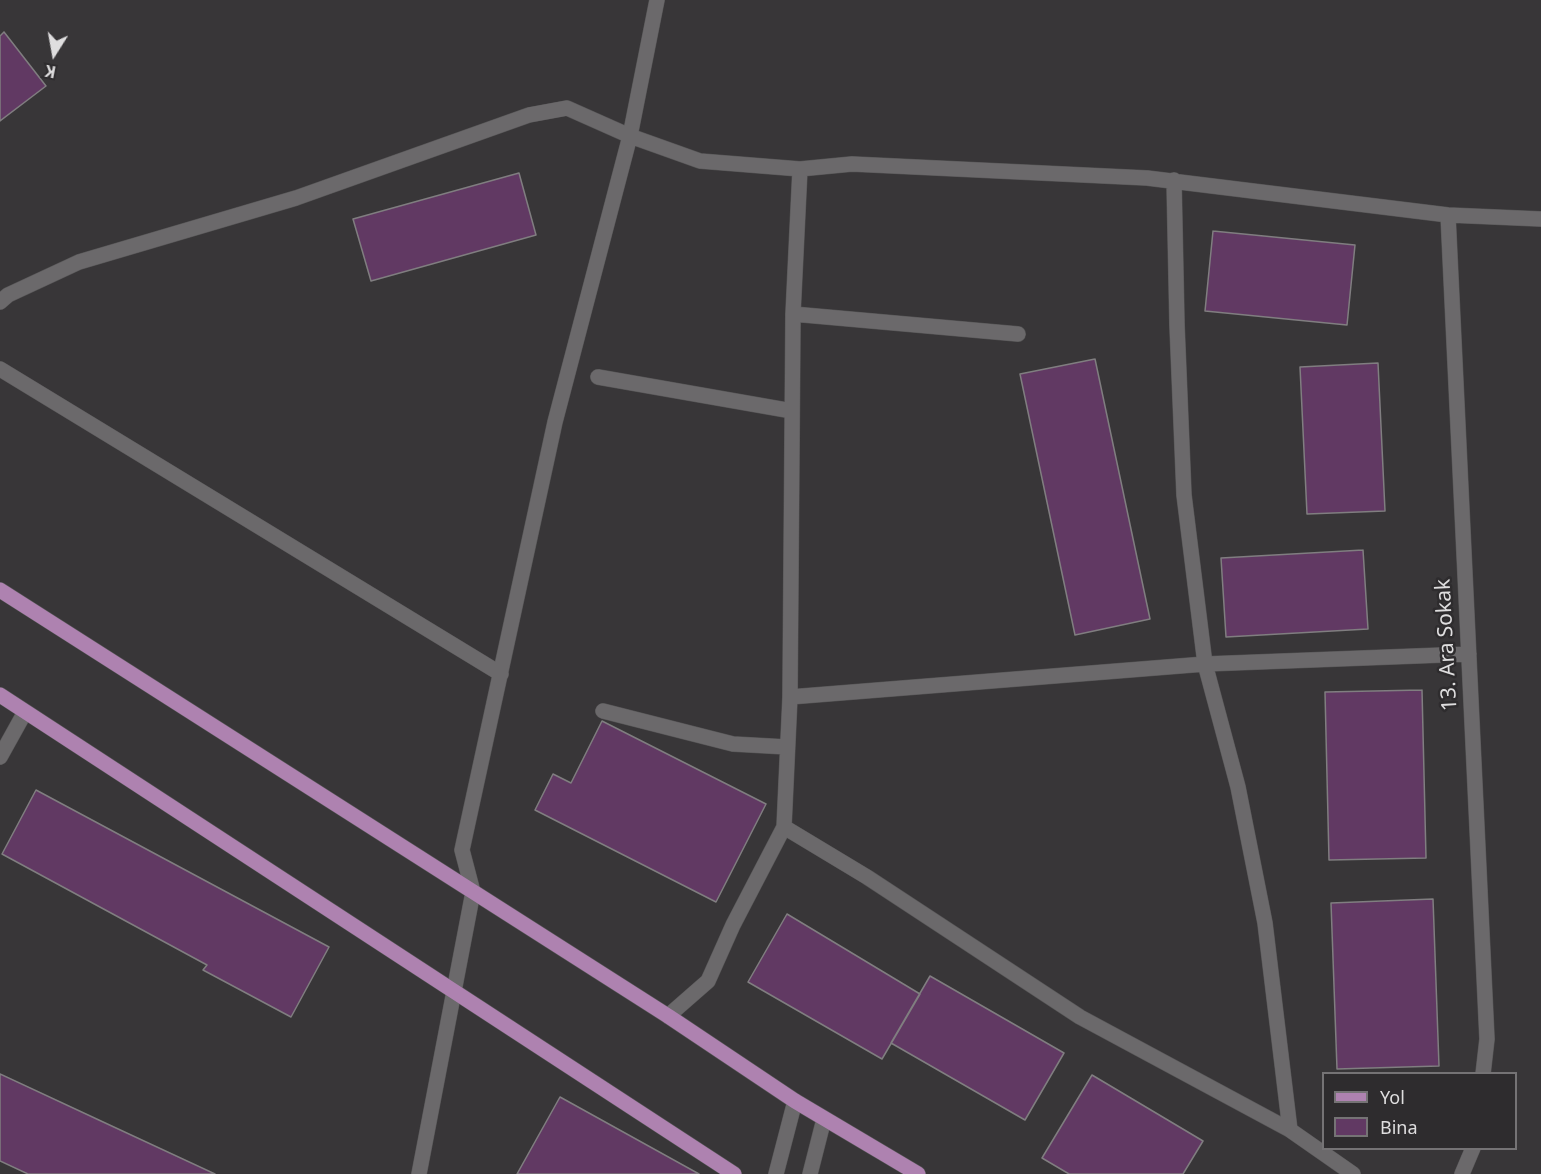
<!DOCTYPE html>
<html>
<head>
<meta charset="utf-8">
<style>
  body { margin:0 }
  #map { position:relative; width:1541px; height:1174px; overflow:hidden; background:#383638; font-family:"Noto Sans",sans-serif }
  canvas { display:block }
  .legend { position:absolute; left:1322px; top:1072px; width:195px; height:78px; box-sizing:border-box; background:#2e2c2e; border:2px solid #757375; margin:0; padding:8px 10px; list-style:none; font-size:18px; color:#dfdedf }
  .legend li { display:flex; align-items:center; gap:12px; height:30px }
  .legend b { width:30px; border:2px solid #757375 }
  .north { position:absolute; left:24px; top:24px; width:60px; height:60px; -webkit-text-stroke:4px #2e2c2e; paint-order:stroke; rotate:191deg; font-size:16px; font-weight:700; line-height:24px; text-align:center; color:#dfdedf }
  .north::after { content:''; display:block; margin:auto; width:21px; height:27px; background:#dfdedf; clip-path:polygon(50% 0,100% 100%,50% 72%,0 100%) }
</style>
</head>
<body>
<div id="map">
<canvas width="1541" height="1174"></canvas>
<ul class="legend">
<li><b style="height:8px;background:#ae82b0"></b>Yol</li>
<li><b style="height:16px;background:#613963"></b>Bina</li>
</ul>
<div class="north">K</div>
</div>
<script>
const ctx = document.querySelector('canvas').getContext('2d');
ctx.lineJoin = 'round';
function fillPath(path, color) { ctx.fillStyle = color; ctx.fill(path, 'evenodd'); }
const toPath = rows => new Path2D(rows.map(r => 'M' + r).join(''));
function stroke(path, color, width, dash) { ctx.strokeStyle = color; ctx.lineWidth = width; ctx.lineCap = dash ? 'butt' : 'round'; ctx.setLineDash(dash || []); ctx.stroke(path); }
function label(font, color, halo, rows, align = 'center') {
  ctx.font = font + ' "Noto Sans",sans-serif'; ctx.lineWidth = 5; ctx.setLineDash([]); ctx.textBaseline = 'middle'; ctx.strokeStyle = halo; ctx.fillStyle = color; for (const [text, x, y, turn = 0] of rows) {
    ctx.save(); ctx.translate(x, y); ctx.rotate((+turn || 0) * Math.PI / 180); ctx.textAlign = isNaN(turn) ? turn : align; if (halo) ctx.strokeText(text, 0, 0); ctx.fillText(text, 0, 0); ctx.restore();
  }
}
const building = toPath([
  [4,32,46,86,0,121,0,36,4,32],
  [519,173,536,235,371,281,353,219,519,173],
  [1213,231,1355,245,1347,325,1205,311,1213,231],
  [1095,359,1150,619,1075,635,1020,374,1095,359],
  [1378,363,1385,511,1307,514,1300,367,1378,363],
  [1363,550,1368,629,1226,637,1221,558,1363,550],
  [1422,690,1426,858,1329,860,1325,692,1422,690],
  [602,721,766,804,716,902,535,810,553,774,571,783,602,721],
  [36,790,329,947,291,1017,203,970,207,965,2,854,36,790],
  [1433,899,1439,1066,1337,1069,1331,903,1433,899],
  [787,914,920,994,882,1059,748,982,787,914],
  [930,976,1064,1053,1025,1120,891,1043,930,976],
  [0,1074,101,1121,215,1174,28,1174,0,1161,0,1074],
  [1092,1075,1203,1141,1183,1174,1069,1174,1042,1158,1092,1075],
  [560,1097,699,1174,517,1174,560,1097]
]);
fillPath(building, '#613963');
stroke(building, '#807e80', 1.5);
const minor = toPath([
  [1174,180,1177,325,1184,495,1205,664,1238,787,1265,923,1290,1130],
  [1448,215,1487,1039,1483,1074],
  [0,302,8,295,79,262,296,198,529,115,567,108,630,136,700,161,800,169,852,164,1147,178,1448,215,1541,219],
  [793,314,1018,334],
  [0,369,501,674],
  [598,377,792,411],
  [790,697,1205,664,1469,654],
  [603,711,733,744,787,747],
  [0,757,25,712],
  [784,827,867,877,1080,1017,1290,1130,1353,1174],
  [668,1016,708,981,733,925,784,827,790,697,793,314,800,169],
  [419,1174,473,892,462,850,555,422,630,136,657,0],
  [776,1174,795,1101],
  [810,1174,824,1119],
  [1462,1174,1473,1148]
]);
const major = toPath([
  [0,590,668,1016,795,1101,918,1174],
  [0,695,734,1174]
]);
stroke(minor, '#555455', 16);
stroke(major, '#555455', 16);
stroke(minor, '#6b696b', 15);
stroke(major, '#ae82b0', 15);
label('21px', '#dfdedf', '#2e2c2e', [
  ["13. Ara Sokak",1447,645,-93]
]);
</script>
</body>
</html>
